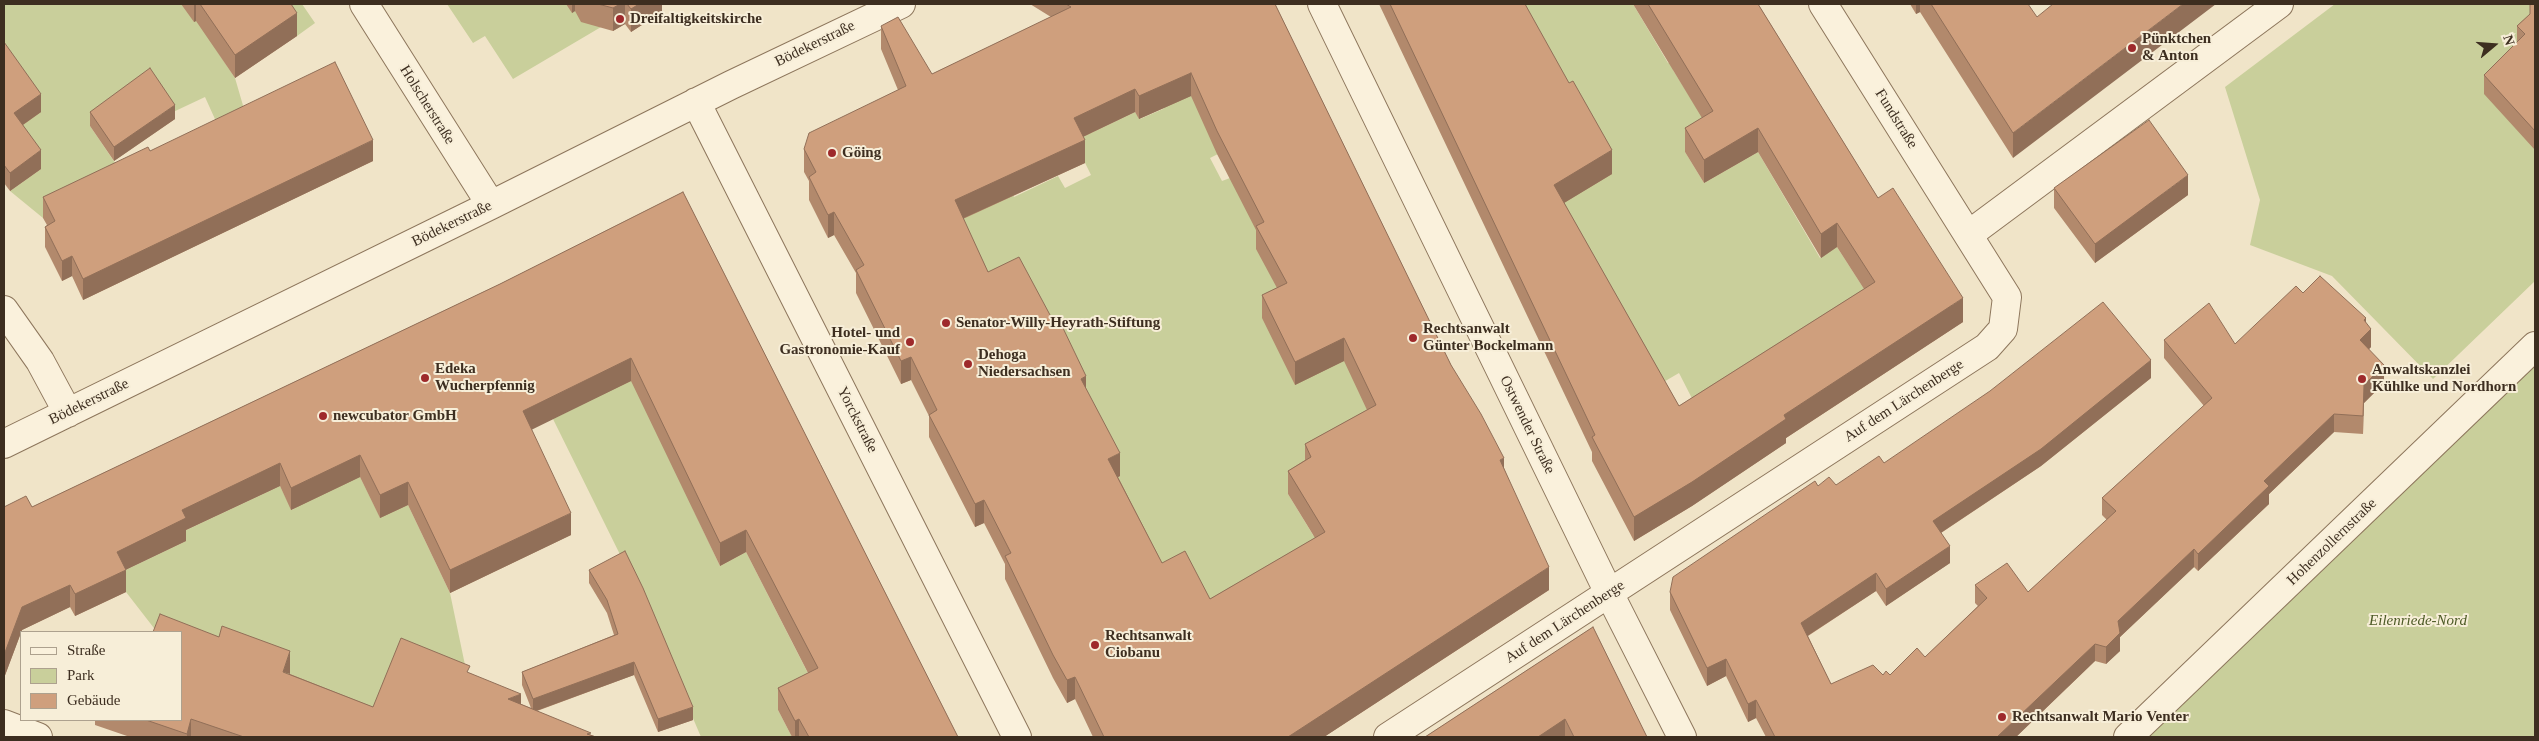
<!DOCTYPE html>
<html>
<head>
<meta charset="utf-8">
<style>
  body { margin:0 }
  #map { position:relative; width:2539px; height:741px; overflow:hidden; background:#f0e4c8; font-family:"Times New Roman",serif }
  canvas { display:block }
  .frame { position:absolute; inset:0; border:5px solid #3d2e20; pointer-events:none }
  .legend { position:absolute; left:20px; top:631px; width:162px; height:90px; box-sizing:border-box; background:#f7eed8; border:1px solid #ada18e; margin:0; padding:6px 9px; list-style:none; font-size:15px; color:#3d2e20 }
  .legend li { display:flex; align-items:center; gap:10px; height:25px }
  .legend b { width:25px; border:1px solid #ada18e }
  .north { position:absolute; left:2469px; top:20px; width:50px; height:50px; -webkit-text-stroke:4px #f7eed8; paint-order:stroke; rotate:72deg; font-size:14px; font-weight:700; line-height:20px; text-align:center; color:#3d2e20 }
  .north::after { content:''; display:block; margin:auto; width:18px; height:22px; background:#3d2e20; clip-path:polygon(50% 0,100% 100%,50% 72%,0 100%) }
</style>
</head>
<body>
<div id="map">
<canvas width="2539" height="741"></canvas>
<div class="frame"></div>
<ul class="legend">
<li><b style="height:6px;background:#faf1dc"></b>Straße</li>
<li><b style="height:14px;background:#c9cf9b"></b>Park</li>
<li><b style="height:14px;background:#cf9f7d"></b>Gebäude</li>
</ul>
<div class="north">N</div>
</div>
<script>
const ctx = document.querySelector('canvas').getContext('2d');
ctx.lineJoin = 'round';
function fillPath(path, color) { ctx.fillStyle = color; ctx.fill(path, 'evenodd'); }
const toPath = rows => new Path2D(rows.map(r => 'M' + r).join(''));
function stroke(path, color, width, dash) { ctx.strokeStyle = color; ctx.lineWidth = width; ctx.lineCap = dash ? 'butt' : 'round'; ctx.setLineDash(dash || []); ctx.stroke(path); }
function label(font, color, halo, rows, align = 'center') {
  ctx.font = font + ' "Times New Roman",serif'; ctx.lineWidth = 4; ctx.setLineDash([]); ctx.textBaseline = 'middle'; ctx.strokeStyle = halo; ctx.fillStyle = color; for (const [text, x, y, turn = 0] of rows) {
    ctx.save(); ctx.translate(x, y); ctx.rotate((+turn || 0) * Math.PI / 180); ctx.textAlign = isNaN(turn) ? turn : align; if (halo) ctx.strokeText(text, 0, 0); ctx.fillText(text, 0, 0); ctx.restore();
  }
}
fillPath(toPath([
  [4,4,302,4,315,23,297,36,276,6,215,48,235,78,249,126,224,139,205,97,171,113,90,126,126,179,43,218,10,191,41,169,14,131,4,61],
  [447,4,640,4,513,79,485,36,473,43],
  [1509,4,1633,4,1668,63,1691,50,1695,56,1673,70,1698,110,1720,97,1685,152,1704,183,1758,152,1820,258,1837,247,1875,306,1701,416,1679,373,1655,387,1554,209],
  [2335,4,2535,4,2535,281,2433,379,2332,276,2250,245,2260,200,2225,87],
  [1208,39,1236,145,1210,158,1222,181,1230,178,1375,346,1376,429,1288,494,1313,535,1333,550,1266,605,1149,593,972,304,912,161,997,163,1014,197,1058,176,1065,188,1091,175,1064,120,1091,133,1135,112,1140,119,1163,109],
  [2535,346,2535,737,2128,737],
  [638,377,729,492,693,509,720,566,746,552,817,691,778,710,792,737,701,737,643,601,553,419],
  [356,469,380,517,408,505,450,593,470,689,373,729,181,632,157,632,126,592,117,574,186,541,182,532,280,486,292,510]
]), '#c9cf9b');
const minor = toPath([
  [364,4,491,205],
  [1322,4,1609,593,1682,737],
  [696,102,1017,737],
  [1968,235,2279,4],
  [4,310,40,361,68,413],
  [4,444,491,205,731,85,901,4],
  [4,724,38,737],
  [1388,737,1987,347,2003,329,2007,297,1823,4],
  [2128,737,2535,346]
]);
stroke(minor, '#8d765c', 30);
stroke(minor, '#faf1dc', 28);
fillPath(toPath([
  [181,4,291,4,297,36,235,78,196,21,194,22],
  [566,4,662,4,662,12,631,32,625,24,613,31,581,22,575,11,572,13],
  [1030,4,1275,4,1451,365,1504,468,1549,590,1324,737,1093,737,1075,699,1067,703,1053,678,1005,579,1005,564,984,523,975,527,929,437,929,416,911,380,901,384,856,293,856,273,834,235,828,238,809,200,809,181,804,172,804,149,898,90,881,49,881,26,932,74,1051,17],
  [1191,96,1217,154,1256,230,1256,249,1277,288,1262,295,1262,318,1295,385,1344,361,1367,410,1305,444,1305,460,1288,471,1288,494,1315,538,1210,599,1162,563,1118,477,1120,476,1086,389,988,272,963,219,1085,163,1083,137,1135,112,1139,119],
  [1379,4,1525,4,1612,174,1564,203,1679,406,1864,289,1837,247,1821,258,1758,152,1704,183,1685,152,1685,128,1702,118,1633,4,1758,4,1878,198,1963,322,1786,438,1786,443,1692,506,1634,541,1592,461,1592,452],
  [1910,4,2028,4,2013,158,1920,12,1916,14],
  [2535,4,2535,150,2484,94,2484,75,2517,42,2517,26,2530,14],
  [4,42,41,112,23,125,41,169,10,191,4,183],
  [90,112,175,119,114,161,90,126],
  [150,151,373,161,83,300,72,276,62,281,45,247,45,227,47,225,43,218,43,197],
  [2054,188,2188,195,2095,263,2054,208],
  [683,192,958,737,792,737,778,710,778,688,808,673,746,552,720,566,631,381,531,429,571,535,450,593,408,505,380,518,360,477,291,510,280,486,186,530,186,541,125,570,126,592,75,616,70,607,22,630,4,678,4,507,32,507,500,284],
  [2303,293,2366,323,2371,347,2369,349,2384,383,2364,403,2363,434,2334,432,2269,494,2269,504,2198,571,2194,567,2120,637,2120,651,2106,664,2095,661,2016,737,1766,737,1756,718,1748,722,1726,676,1707,686,1670,610,1670,592,1818,486,1836,485,1884,463,2151,378,2041,466,1941,533,1950,563,1886,606,1876,591,1808,636,1831,684,1883,675,1890,675,1925,657,1978,606,1975,603,1975,585,2028,592,2107,520,2102,515,2102,498,2204,406,2164,358,2164,340,2235,344],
  [589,570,693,720,658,732,634,675,537,711,596,737,130,737,95,725,95,720,181,720,290,674,373,707,470,673,521,704,531,708,522,685,522,672,614,635,607,613,589,583],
  [1593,627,1647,737,1425,737]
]), '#b2896c');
fillPath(toPath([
  [194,4,196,4,196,21,194,22],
  [572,4,575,4,575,11,572,13],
  [620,4,625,4,625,24,613,31,613,8],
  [639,4,662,4,662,12,631,32,631,9],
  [1916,4,1920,4,1920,12,1916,14],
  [2183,4,2216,4,2013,158,2013,133],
  [297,13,297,36,235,78,235,55],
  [1191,73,1191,96,1139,119,1139,96],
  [1135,89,1135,112,1074,141,1074,118],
  [41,94,41,112,14,131,14,113],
  [175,105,175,119,114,161,114,147],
  [1758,128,1758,152,1704,183,1704,160],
  [373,140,373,161,83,300,83,279],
  [1085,140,1085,163,955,222,955,200],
  [41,150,41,169,10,191,10,173],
  [1612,150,1612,174,1554,209,1554,185],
  [2188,175,2188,195,2095,263,2095,244],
  [834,212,834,235,828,238,828,215],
  [1837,223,1837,247,1821,258,1821,234],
  [72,256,72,276,62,281,62,261],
  [1963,298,1963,322,1786,438,1786,443,1692,506,1634,541,1634,517,1784,415],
  [2366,318,2366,334,2371,329,2371,347,2360,358,2360,340,2364,320],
  [1344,338,1344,361,1295,385,1295,362],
  [911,357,911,380,901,384,901,361],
  [631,358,631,381,523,434,523,411],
  [2151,360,2151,378,2041,466,1933,538,1933,521],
  [2384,365,2384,383,2364,403,2363,434,2364,385],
  [1086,376,1086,399,1081,379],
  [2334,414,2334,432,2269,494,2269,504,2198,571,2198,554,2264,481],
  [1120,453,1120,476,1108,482,1108,459],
  [360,455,360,477,291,510,291,488],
  [1504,458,1504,481,1500,460],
  [280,463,280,486,186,530,186,541,117,574,117,552,182,510],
  [408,482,408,505,380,518,380,495],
  [984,500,984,523,975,527,975,504],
  [571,513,571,535,450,593,450,570],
  [746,530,746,552,720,566,720,543],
  [1950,546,1950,563,1886,606,1886,589],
  [2194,549,2194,567,2120,637,2120,651,2106,664,2106,647,2118,621],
  [1549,567,1549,590,1324,737,1288,737],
  [126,570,126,592,75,616,75,594],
  [1876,573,1876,591,1801,640,1801,623],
  [70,585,70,607,22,630,4,678,4,655,22,607],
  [2095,644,2095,661,2016,737,1997,737],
  [290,651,290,674,283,672],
  [1726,659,1726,676,1707,686,1707,668],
  [634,662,634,675,533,712,533,699],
  [1075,677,1075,699,1067,703,1067,680],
  [521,694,521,717,508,699],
  [1756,700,1756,718,1748,722,1748,704],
  [693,707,693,720,658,732,658,719],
  [191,719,191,737,187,737,187,734],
  [799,719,799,737,795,737,795,721],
  [1565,719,1565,737,1538,737]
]), '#916f58');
const building = toPath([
  [200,4,291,4,297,13,235,55,200,4],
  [598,4,620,4,613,8,598,4],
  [627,4,639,4,631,9,627,4],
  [1066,4,1275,4,1451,365,1481,414,1504,458,1500,460,1549,567,1288,737,1103,737,1104,737,1075,677,1067,680,1053,655,1005,556,1011,553,984,500,975,504,948,451,929,415,937,410,911,357,901,361,856,270,864,265,834,212,828,215,809,177,816,172,804,149,809,133,906,86,881,26,898,17,932,74,1071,7,1066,4],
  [1191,73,1217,131,1264,222,1256,226,1287,283,1262,295,1295,362,1344,338,1376,405,1305,444,1311,457,1288,471,1325,532,1210,599,1185,551,1162,563,1108,459,1120,453,1081,379,1086,376,1062,326,1057,328,1019,257,988,272,955,200,1085,140,1074,118,1135,89,1139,96,1191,73],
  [1390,4,1525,4,1569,83,1573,81,1612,150,1554,185,1679,406,1875,282,1837,223,1821,234,1758,128,1704,160,1685,128,1713,111,1648,4,1758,4,1878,198,1893,188,1963,298,1784,415,1786,419,1692,482,1634,517,1592,437,1595,435,1390,4],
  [1931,4,2028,4,2037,17,2053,4,2183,4,2013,133,1931,4],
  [2530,4,2535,4,2535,131,2484,75,2525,34,2517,26,2530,14,2530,4],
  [4,42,41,94,14,113,41,150,10,173,4,165,4,42],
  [335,62,373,140,83,279,72,256,62,261,45,227,55,221,43,197,148,147,150,151,335,62],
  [150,68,175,105,114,147,90,112,150,68],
  [2149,120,2188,175,2095,244,2054,188,2149,120],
  [683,192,958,737,809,737,799,719,795,721,778,688,818,668,746,530,720,543,631,358,523,411,571,513,450,570,408,482,380,495,360,455,291,488,280,463,182,510,186,518,117,552,126,570,75,594,70,585,22,607,4,655,4,507,26,496,32,507,500,284,683,192],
  [2320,276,2366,318,2364,320,2371,329,2360,340,2384,365,2364,385,2363,416,2334,414,2264,481,2269,486,2198,554,2194,549,2118,621,2120,633,2106,647,2095,644,1997,737,1775,737,1756,700,1748,704,1726,659,1707,668,1670,592,1673,577,1815,481,1818,486,1829,477,1836,485,1879,456,1884,463,1990,391,2103,302,2151,360,2041,449,1933,521,1950,546,1886,589,1876,573,1801,623,1831,684,1873,665,1883,675,1886,671,1890,675,1917,648,1925,657,1987,598,1975,585,2007,563,2028,592,2116,511,2102,498,2212,398,2164,340,2209,303,2235,344,2296,286,2303,293,2320,276],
  [625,551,643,588,693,707,658,719,634,662,533,699,522,672,618,634,607,600,589,570,625,551],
  [160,614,219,637,222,626,290,651,283,672,373,707,401,638,470,666,467,672,521,694,508,699,591,733,587,734,596,737,244,737,191,719,187,734,146,720,181,720,181,632,153,632,160,614],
  [1593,627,1647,737,1574,737,1565,719,1538,737,1425,737,1593,627]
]);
fillPath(building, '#cf9f7d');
stroke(building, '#916f58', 1);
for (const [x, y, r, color] of [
  [620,19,5,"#9e2a2b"],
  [2132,48,5,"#9e2a2b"],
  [832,153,5,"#9e2a2b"],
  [946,323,5,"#9e2a2b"],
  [1413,338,5,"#9e2a2b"],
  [910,342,5,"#9e2a2b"],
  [968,364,5,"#9e2a2b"],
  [425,378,5,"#9e2a2b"],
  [2362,379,5,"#9e2a2b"],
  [323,416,5,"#9e2a2b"],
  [1095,645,5,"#9e2a2b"],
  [2002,717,5,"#9e2a2b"]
]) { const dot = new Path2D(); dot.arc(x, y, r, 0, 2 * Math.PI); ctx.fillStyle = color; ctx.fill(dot); stroke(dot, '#f7eed8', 2); }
label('bold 15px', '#3d2e20', '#f7eed8', [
  ["Dreifaltigkeitskirche",630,19],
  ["Pünktchen",2142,39],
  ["& Anton",2142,56],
  ["Göing",842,153],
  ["Senator-Willy-Heyrath-Stiftung",956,323],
  ["Rechtsanwalt",1423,329],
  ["Günter Bockelmann",1423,346],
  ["Hotel- und",900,333,"right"],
  ["Gastronomie-Kauf",900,350,"right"],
  ["Dehoga",978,355],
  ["Niedersachsen",978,372],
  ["Edeka",435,369],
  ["Wucherpfennig",435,386],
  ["Anwaltskanzlei",2372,370],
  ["Kühlke und Nordhorn",2372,387],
  ["newcubator GmbH",333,416],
  ["Rechtsanwalt",1105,636],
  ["Ciobanu",1105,653],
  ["Rechtsanwalt Mario Venter",2012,717]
], 'left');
label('15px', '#3d2e20', '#f7eed8', [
  ["Bödekerstraße",815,44,-26],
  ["Holscherstraße",427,105,58],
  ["Fundstraße",1896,119,58],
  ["Bödekerstraße",452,224,-26],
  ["Auf dem Lärchenberge",1904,401,-33],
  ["Bödekerstraße",89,402,-26],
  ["Yorckstraße",857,420,63],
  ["Ostwender Straße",1527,425,64],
  ["Hohenzollernstraße",2332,542,-44],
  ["Auf dem Lärchenberge",1565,622,-33]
]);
label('italic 15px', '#4d5a26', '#f7eed8', [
  ["Eilenriede-Nord",2418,621]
]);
</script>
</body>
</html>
